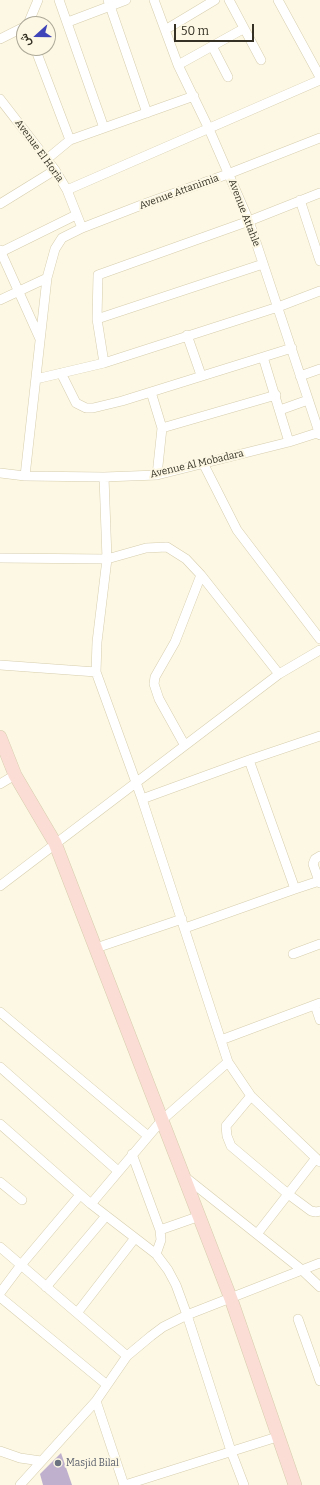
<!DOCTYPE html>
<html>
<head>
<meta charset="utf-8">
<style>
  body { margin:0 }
  #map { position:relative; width:320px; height:1485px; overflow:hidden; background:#fdf8e4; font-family:Bitter,Vazirmatn,serif }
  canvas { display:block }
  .north { position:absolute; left:16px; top:16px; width:40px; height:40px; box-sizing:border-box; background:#fdf8e4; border:1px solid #ada998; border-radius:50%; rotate:249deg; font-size:11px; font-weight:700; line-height:16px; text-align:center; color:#353225 }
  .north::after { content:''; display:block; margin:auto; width:14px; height:18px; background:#3f44b9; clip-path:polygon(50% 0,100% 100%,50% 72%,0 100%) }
  .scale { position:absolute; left:174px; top:24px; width:80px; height:18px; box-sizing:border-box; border:2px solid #353225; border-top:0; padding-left:5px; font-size:12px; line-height:14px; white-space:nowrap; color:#353225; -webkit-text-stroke:3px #fdf8e4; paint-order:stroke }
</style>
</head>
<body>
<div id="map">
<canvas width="320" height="1485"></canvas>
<div class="north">ش</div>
<div class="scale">50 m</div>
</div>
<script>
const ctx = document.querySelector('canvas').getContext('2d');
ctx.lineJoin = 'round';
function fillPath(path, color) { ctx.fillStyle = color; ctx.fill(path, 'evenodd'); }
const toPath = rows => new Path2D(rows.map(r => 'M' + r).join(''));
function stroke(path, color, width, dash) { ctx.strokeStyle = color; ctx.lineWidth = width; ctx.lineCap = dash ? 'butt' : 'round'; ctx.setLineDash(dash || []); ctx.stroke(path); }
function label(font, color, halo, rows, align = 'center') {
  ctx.font = font + ' Bitter,serif'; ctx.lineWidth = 4; ctx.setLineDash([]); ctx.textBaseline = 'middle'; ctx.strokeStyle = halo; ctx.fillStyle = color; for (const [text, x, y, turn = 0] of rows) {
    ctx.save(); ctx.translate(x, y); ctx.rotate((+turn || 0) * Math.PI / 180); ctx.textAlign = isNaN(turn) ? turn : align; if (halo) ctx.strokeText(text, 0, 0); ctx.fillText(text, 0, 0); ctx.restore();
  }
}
fillPath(toPath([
  [61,1453,72,1485,43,1485,40,1474]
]), '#bfb0ce');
const street = toPath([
  [59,0,104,128],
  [108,0,147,113],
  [154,0,178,65,209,129,249,221,320,435],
  [229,0,261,60],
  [278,0,320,77],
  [68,22,126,0],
  [28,24,38,0],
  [165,30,215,0],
  [0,39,24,27],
  [212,46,228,77],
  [35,48,70,140],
  [178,65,243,29],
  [0,99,55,170,67,190,82,228],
  [47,159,70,140,194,96],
  [67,190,320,80],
  [300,200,320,261],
  [0,204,55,170],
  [0,250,40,339],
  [1,252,76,215],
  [0,300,47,278],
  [97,319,263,264],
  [187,335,201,375],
  [263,357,289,442],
  [104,363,97,319,98,275,249,221,320,193],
  [61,373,76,403,86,408,93,408,122,401,292,348],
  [300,376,320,369],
  [36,379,104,363,278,307,320,291],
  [151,392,162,428,157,475],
  [280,410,308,400],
  [162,428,276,395],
  [203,463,237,530,320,639],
  [0,473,25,476,104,477,157,475,289,442,320,432],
  [25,476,47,278,55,249,62,238,82,228,144,204,228,174,320,138],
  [104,477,107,559,97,642,96,672,142,799,228,1062,251,1096,320,1162],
  [0,558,107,559,146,548,167,547,186,559,201,575,279,674],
  [0,665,96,672],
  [184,744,159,699,154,684,155,677,175,642,201,575],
  [249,760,295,889],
  [0,784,15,775],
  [142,799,249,760,320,736],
  [319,881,313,864,315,859,320,856],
  [0,886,279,674,320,650],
  [185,928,295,889,319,881,320,883],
  [96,948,182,919],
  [293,954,320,944],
  [315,1005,320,1020],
  [0,1012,148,1136],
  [221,1040,320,1003],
  [0,1067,118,1171],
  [251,1096,226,1126,227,1136,231,1146,288,1194,311,1211,316,1212,320,1211],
  [0,1124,91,1204,156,1254,168,1270,176,1285,187,1315,231,1451,244,1485],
  [132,1154,160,1230,161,1240,156,1254],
  [185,1177,302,1270,320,1287],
  [0,1182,22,1200],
  [91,1204,162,1120,228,1062],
  [160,1230,200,1216],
  [257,1234,316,1158],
  [0,1247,127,1356],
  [46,1287,106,1216],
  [0,1293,21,1265,80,1195],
  [0,1297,107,1385],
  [77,1313,135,1238],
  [298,1319,320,1381],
  [96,1401,124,1485],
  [0,1451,20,1458,41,1461],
  [20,1485,96,1401,127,1356,151,1336,163,1327,187,1315,320,1263],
  [125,1485,277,1437]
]);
const secondary = toPath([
  [0,737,15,775,55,843,231,1299,295,1485]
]);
stroke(street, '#d6cdad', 10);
stroke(secondary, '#d6cdad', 14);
stroke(street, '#fff', 9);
stroke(secondary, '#fbddd5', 13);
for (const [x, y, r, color] of [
  [58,1463,4,"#6b7280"]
]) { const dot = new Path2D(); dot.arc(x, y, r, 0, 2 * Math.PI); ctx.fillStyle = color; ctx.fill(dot); stroke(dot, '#fdf8e4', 1.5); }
label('10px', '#353225', '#fdf8e4', [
  ["Avenue El Horia",39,151,54],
  ["Avenue Attanimia",179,192,-20],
  ["Avenue Attahle",244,213,69],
  ["Avenue Al Mobadara",197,464,-13]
]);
label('10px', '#5b616d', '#fdf8e4', [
  ["Masjid Bilal",66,1463]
], 'left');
</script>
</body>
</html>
